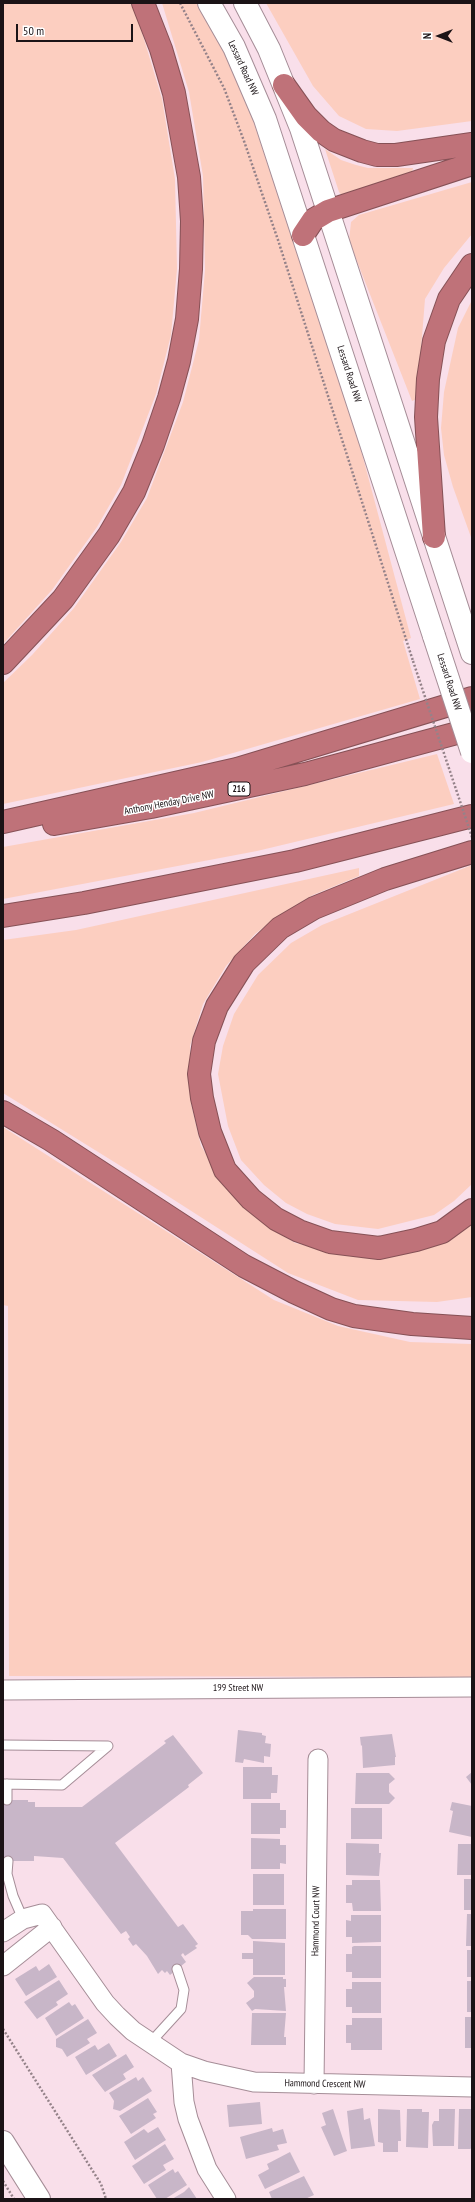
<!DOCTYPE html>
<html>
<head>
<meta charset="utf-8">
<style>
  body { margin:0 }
  #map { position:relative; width:475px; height:2202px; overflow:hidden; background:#f9dfea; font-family:"PT Sans Narrow",sans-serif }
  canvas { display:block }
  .frame { position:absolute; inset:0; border:4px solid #1b1316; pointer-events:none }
  .north { position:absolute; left:419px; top:16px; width:40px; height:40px; -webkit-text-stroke:3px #fff; paint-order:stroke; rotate:270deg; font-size:11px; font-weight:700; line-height:16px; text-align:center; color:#1b1316 }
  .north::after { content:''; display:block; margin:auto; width:14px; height:18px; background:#1b1316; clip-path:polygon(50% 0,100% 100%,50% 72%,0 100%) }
  .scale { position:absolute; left:16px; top:24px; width:117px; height:18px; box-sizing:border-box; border:2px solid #1b1316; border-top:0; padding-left:5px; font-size:12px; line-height:14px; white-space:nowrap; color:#1b1316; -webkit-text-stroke:3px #fff; paint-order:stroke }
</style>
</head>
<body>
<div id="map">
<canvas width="475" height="2202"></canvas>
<div class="frame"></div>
<div class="north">N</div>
<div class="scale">50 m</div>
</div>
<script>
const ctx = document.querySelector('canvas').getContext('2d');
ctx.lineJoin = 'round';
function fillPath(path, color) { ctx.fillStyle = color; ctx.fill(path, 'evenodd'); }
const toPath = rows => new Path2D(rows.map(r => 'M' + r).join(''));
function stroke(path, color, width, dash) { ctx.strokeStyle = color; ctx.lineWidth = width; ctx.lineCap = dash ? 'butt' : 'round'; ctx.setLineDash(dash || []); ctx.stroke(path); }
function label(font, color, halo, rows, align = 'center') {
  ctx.font = font + ' "PT Sans Narrow",sans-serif'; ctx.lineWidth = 3; ctx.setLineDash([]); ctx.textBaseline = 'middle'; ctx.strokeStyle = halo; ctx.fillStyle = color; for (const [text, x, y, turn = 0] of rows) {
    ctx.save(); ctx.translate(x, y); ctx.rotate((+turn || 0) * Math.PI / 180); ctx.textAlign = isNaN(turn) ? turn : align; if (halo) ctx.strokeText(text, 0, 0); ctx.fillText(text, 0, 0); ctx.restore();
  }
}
fillPath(toPath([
  [3,3,130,3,137,16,162,99,175,179,177,269,171,335,156,394,121,485,97,527,52,590,3,644],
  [162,3,197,3,224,50,247,102,357,435,411,638,403,641,420,699,202,762,3,804,3,683,32,655,74,608,121,542,147,498,183,402,199,340,205,270,203,176,189,92],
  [266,3,472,3,472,121,397,131,366,129,339,116,313,86],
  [325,149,341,160,356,165,368,168,413,168,412,172,344,198,339,192],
  [472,182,472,234,444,268,425,299,417,399,412,401,349,241,351,222,359,215],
  [472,300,472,540,453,487,444,455,441,428,444,392,458,328],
  [437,754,454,804,257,851,3,899,3,847,194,813],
  [472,865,472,1184,454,1201,434,1215,378,1229,335,1224,307,1214,286,1203,264,1185,241,1160,228,1126,218,1074,223,1046,234,1014,258,975,291,943,322,925],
  [359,868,359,876,313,895,281,914,255,934,226,966,203,1004,190,1046,191,1104,201,1146,230,1192,265,1224,295,1243,339,1253,472,1223,472,1297,437,1302,358,1300,288,1273,132,1173,3,1093,3,940,76,930],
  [3,1127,274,1300,338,1326,410,1342,472,1344,472,1677,9,1676,8,1306,3,1305]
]), '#fccec0');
fillPath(toPath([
  [238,1730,262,1733,262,1735,266,1736,265,1743,271,1744,270,1757,264,1756,264,1763,244,1759,243,1763,235,1762],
  [392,1734,396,1757,395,1757,395,1765,363,1768,362,1745,361,1746,360,1737],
  [173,1735,203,1773,188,1785,189,1787,115,1843,178,1927,183,1924,198,1944,195,1946,197,1948,185,1956,183,1953,181,1955,186,1962,170,1975,167,1971,165,1973,162,1970,158,1974,147,1956,136,1944,133,1946,128,1939,130,1937,126,1931,121,1934,63,1858,34,1856,34,1861,3,1861,3,1800,28,1800,28,1802,35,1802,35,1807,82,1807,166,1743,164,1741],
  [243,1767,272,1767,272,1775,278,1775,277,1793,271,1793,271,1799,243,1799],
  [472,1772,472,1785,466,1777],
  [356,1773,389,1773,395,1779,389,1784,389,1792,395,1798,389,1804,355,1804],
  [452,1802,472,1806,472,1837,449,1832,453,1811,450,1810],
  [251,1803,280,1803,280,1810,286,1810,286,1828,280,1828,280,1834,251,1834],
  [351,1808,382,1808,382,1839,351,1839],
  [251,1838,280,1839,280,1845,286,1845,286,1864,280,1863,280,1869,251,1869],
  [346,1843,379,1844,379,1853,381,1853,379,1876,346,1875],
  [458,1844,472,1844,472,1875,457,1875],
  [253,1874,284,1874,284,1905,253,1905],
  [464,1879,472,1879,472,1910,464,1910],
  [352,1880,380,1880,381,1911,353,1911,352,1903,346,1903,346,1885,352,1885],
  [253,1909,286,1909,286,1939,252,1939,248,1935,241,1935,241,1911,253,1911],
  [467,1914,472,1914,472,1946,466,1946],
  [351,1915,381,1915,381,1942,352,1943,352,1937,346,1937,346,1920,351,1921],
  [253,1941,285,1943,285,1975,253,1975,253,1959,242,1959,242,1953,253,1953],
  [354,1946,381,1946,381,1978,352,1978,352,1972,346,1972,346,1954,352,1954,352,1947],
  [467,1950,472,1950,472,1977,467,1977],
  [49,1964,57,1977,26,1996,15,1979,36,1966,39,1971],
  [254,1977,283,1977,283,1979,286,1979,286,1987,284,1987,286,2011,255,2009,252,2011,246,2003,254,1997,254,1991,247,1983],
  [59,1980,68,1994,56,2002,58,2005,37,2019,24,2002],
  [467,1981,472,1981,472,2012,467,2012],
  [352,1982,381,1982,381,2013,352,2013,352,2007,346,2007,346,1989,352,1989],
  [69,2002,72,2006,75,2004,84,2018,56,2036,45,2018],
  [252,2013,286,2013,284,2037,286,2037,286,2045,251,2045],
  [465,2017,472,2017,472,2048,465,2048],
  [352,2018,382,2018,382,2050,351,2050,351,2043,346,2043,346,2025,352,2025],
  [88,2019,97,2033,87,2039,90,2043,67,2057,62,2049,56,2047,56,2039],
  [109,2043,117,2056,86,2075,75,2057,95,2045,98,2050],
  [126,2054,134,2067,123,2074,126,2079,105,2092,92,2075],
  [136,2077,138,2081,143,2077,152,2091,120,2111,113,2109,114,2101,109,2093],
  [148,2098,157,2112,153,2114,156,2118,131,2134,119,2116],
  [260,2102,262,2124,229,2127,227,2105],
  [363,2108,364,2120,370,2118,375,2146,351,2149,347,2111],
  [333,2109,347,2151,334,2156,321,2127,326,2125,322,2113],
  [378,2109,400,2110,401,2141,398,2141,398,2152,383,2152,383,2143,378,2142],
  [407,2109,422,2109,422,2112,429,2112,428,2148,406,2147],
  [439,2109,455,2109,454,2146,433,2146,432,2125,434,2121,439,2121],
  [459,2109,472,2109,472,2148,470,2149,458,2149],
  [158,2127,166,2140,135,2160,124,2142,144,2129,148,2133],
  [272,2128,273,2132,283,2129,287,2143,277,2145,279,2150,246,2159,240,2137],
  [165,2144,174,2159,163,2165,166,2170,144,2184,132,2166],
  [290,2152,300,2172,265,2189,258,2175,269,2169,267,2164],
  [173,2169,175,2173,178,2171,187,2185,165,2199,157,2199,148,2185],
  [304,2176,314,2195,305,2199,272,2199,269,2192],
  [189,2187,197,2199,172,2199,184,2192]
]), '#c8b6c8');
const lane = toPath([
  [3,1745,108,1746,62,1785,3,1784],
  [7,1784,7,1800],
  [8,1861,7,1874,13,1896,23,1919],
  [150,2043,181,2009,184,1990,177,1969]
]);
const street = toPath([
  [3,1690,472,1687],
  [3,1932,23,1919,42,1914,105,2003,117,2016,133,2031,181,2063,204,2071,254,2082,472,2087],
  [3,1966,52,1927],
  [181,2063,184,2102,188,2119,207,2169,226,2199],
  [314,2084,318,1759]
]);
const secondary = toPath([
  [209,3,234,47,265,119,434,636],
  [245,3,269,49,301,128,472,653],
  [3,2142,39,2199]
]);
const highway = toPath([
  [284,85,306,116,321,131,334,140,362,151,377,155,396,155,472,144],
  [303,235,313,220,328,211,472,164],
  [434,537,426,417,428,379,434,341,449,299,472,265],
  [3,663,63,599,109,535,134,492,153,445,169,398,179,361,187,319,191,269,192,221,189,177,174,93,161,49,143,3],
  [3,822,237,769,472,698],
  [54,824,151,807,305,774,472,729],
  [472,852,385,879,314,908,280,928,244,963,217,1006,204,1041,199,1074,202,1098,210,1132,225,1170,251,1199,276,1219,299,1231,330,1242,379,1248,416,1240,442,1232,472,1210],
  [3,916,84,903,295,861,472,816],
  [3,1112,51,1140,244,1266,294,1292,331,1309,354,1316,412,1324,472,1328]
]);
stroke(lane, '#a58d97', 11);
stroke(street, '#a58d97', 21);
stroke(secondary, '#a58d97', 24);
stroke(highway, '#865156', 24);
stroke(toPath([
  [180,3,224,88,244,141,278,240,413,661],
  [3,2029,101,2184,106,2199],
  [3,2181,14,2199]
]), '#948289', 2.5, [2, 2]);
stroke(lane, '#fff', 9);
stroke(street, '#fff', 19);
stroke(secondary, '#fff', 22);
stroke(highway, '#bf7279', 22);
const secondaryBridge = toPath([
  [434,636,472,752]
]);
stroke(secondaryBridge, '#a58d97', 24, []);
stroke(toPath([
  [413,661,472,837]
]), '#948289', 2.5, [2, 2]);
stroke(secondaryBridge, '#fff', 22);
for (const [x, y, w] of [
  [239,789,22]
]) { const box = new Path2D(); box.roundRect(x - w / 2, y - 7, w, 14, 3); ctx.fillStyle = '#fff'; ctx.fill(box); stroke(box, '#1b1316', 1); }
label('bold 9px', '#1b1316', null, [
  ["216",239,789]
]);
label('10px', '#1b1316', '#fff', [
  ["Lessard Road NW",243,68,65],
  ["Lessard Road NW",349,374,72],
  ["Lessard Road NW",449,682,72],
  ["Anthony Henday Drive NW",169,803,-11],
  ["199 Street NW",238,1688],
  ["Hammond Court NW",316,1921,-89],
  ["Hammond Crescent NW",325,2084,1]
]);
</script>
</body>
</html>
